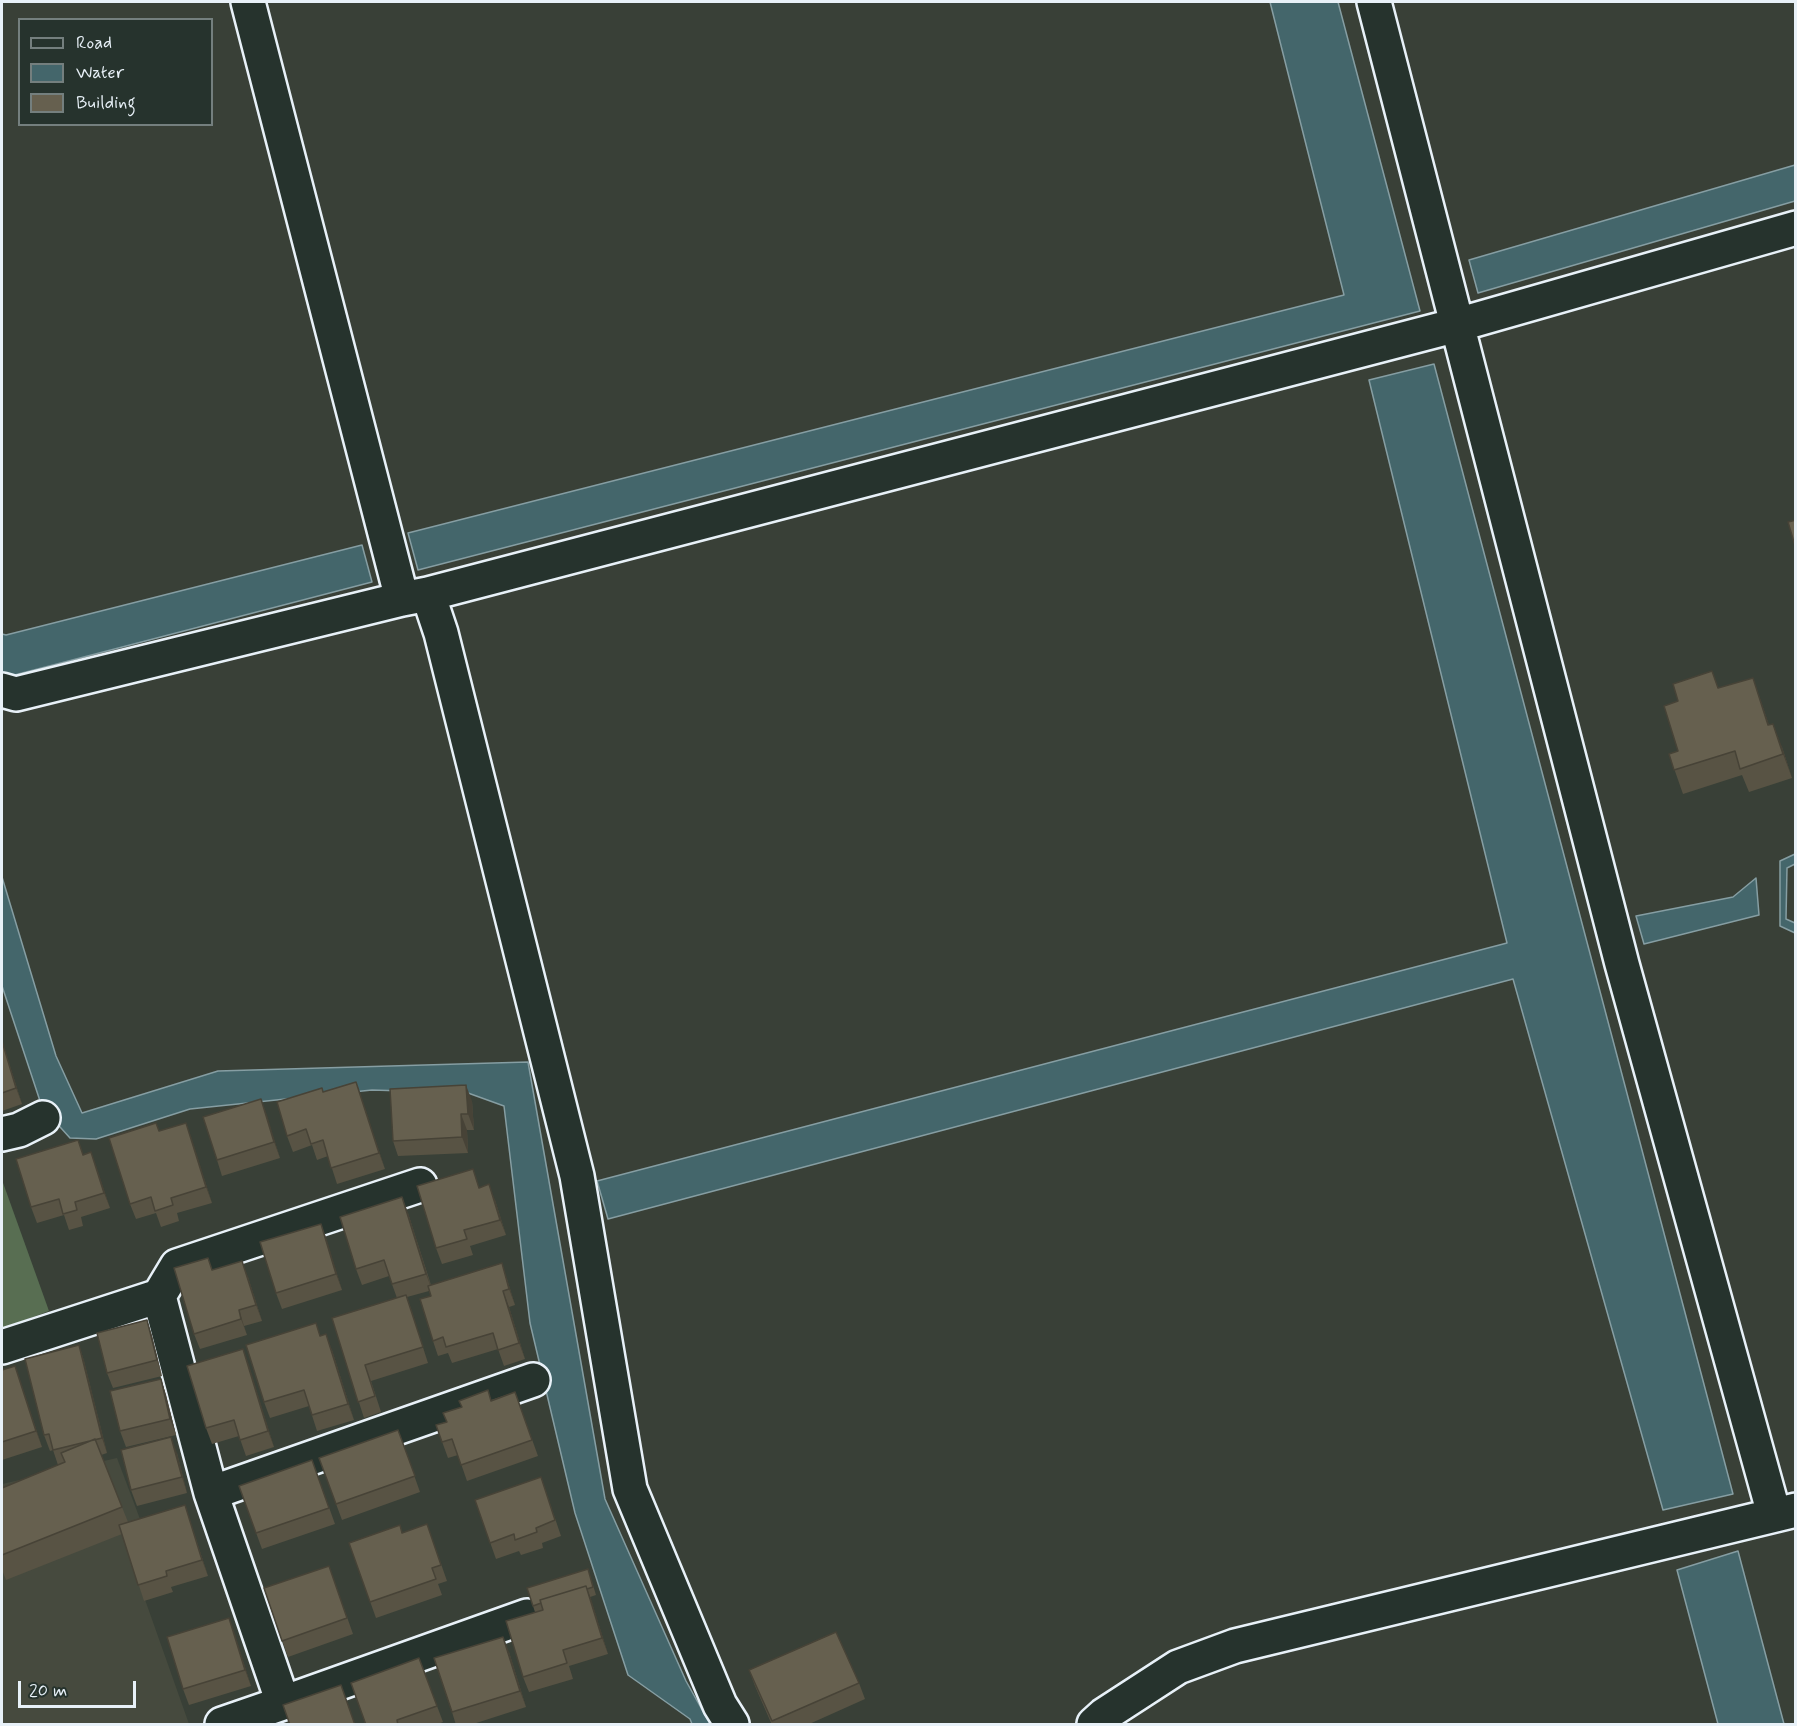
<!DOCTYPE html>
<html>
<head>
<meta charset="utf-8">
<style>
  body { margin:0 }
  #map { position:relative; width:1797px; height:1726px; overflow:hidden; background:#394037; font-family:Mynerve,sans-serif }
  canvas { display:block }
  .frame { position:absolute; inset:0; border:3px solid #e8f1f8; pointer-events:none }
  .legend { position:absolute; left:18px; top:18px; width:195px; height:108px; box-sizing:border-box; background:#26332d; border:2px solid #747f7e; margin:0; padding:8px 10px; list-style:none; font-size:18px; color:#e8f1f8 }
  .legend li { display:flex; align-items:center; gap:12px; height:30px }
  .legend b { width:30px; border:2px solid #747f7e }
  .scale { position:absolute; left:18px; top:1681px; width:118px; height:27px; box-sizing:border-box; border:3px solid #e8f1f8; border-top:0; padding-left:8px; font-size:18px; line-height:21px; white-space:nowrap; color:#e8f1f8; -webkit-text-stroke:4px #26332d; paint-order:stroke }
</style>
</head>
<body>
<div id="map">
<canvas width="1797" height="1726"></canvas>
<div class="frame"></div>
<ul class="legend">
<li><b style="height:8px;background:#26332d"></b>Road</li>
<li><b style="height:16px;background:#44666b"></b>Water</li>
<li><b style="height:16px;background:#66604f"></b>Building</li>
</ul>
<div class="scale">20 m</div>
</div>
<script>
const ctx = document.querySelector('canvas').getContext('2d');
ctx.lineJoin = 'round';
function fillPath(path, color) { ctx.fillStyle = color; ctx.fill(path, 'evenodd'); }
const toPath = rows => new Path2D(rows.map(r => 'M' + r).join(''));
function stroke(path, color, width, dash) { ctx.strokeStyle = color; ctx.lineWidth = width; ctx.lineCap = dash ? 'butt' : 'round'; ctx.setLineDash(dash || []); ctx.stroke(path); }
fillPath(toPath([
  [117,1458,143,1527,125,1543,189,1724,2,1724,2,1484]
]), '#464a3e');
fillPath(toPath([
  [2,1180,49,1311,2,1329]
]), '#586e52');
const water = toPath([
  [1270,2,1338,2,1420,311,418,570,408,533,1344,295,1270,2],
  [1795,165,1795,201,1478,293,1469,260,1795,165],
  [1434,364,1733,1494,1663,1510,1513,979,608,1219,597,1181,1507,943,1369,380,1434,364],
  [362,545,372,582,7,677,2,675,2,634,6,635,362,545],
  [1795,854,1795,864,1787,868,1786,919,1795,923,1795,933,1780,926,1780,861,1795,854],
  [2,877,56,1056,82,1113,218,1071,528,1062,605,1499,686,1681,710,1724,692,1724,690,1719,628,1675,575,1513,530,1323,504,1106,468,1093,372,1090,190,1109,96,1139,70,1138,42,1107,2,986,2,877],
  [1756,878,1759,915,1644,944,1636,916,1733,897,1756,878],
  [1738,1551,1784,1724,1718,1724,1677,1570,1738,1551]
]);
fillPath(water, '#44666b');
stroke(water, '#869ea3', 1.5);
const street = toPath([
  [248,2,402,599],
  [1374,2,1622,964,1774,1514],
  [428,594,441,633,577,1176,630,1489,720,1705,732,1724],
  [2,690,16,694,402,599,428,594,1457,325,1796,228],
  [2,1134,19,1130,43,1118],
  [159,1296,211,1493,283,1703,527,1616],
  [2,1347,159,1296,177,1266,420,1185],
  [211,1493,533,1380],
  [222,1724,283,1703],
  [1094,1724,1104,1715,1178,1667,1235,1646,1796,1510]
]);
stroke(street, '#e8f1f8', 38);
stroke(street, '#26332d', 33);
fillPath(toPath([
  [1753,678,1769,725,1782,747,1792,778,1749,792,1742,775,1683,794,1669,754,1678,751,1718,688],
  [2,1041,22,1104,2,1111],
  [356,1082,385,1169,337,1184,328,1156,317,1160,312,1145,293,1152,287,1136,323,1092],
  [261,1099,280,1158,222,1176,217,1160],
  [472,1101,474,1130,467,1130,468,1153,398,1156,393,1141],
  [186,1123,212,1203,177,1213,179,1221,161,1227,156,1213,136,1219,130,1204,159,1131],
  [91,1152,110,1208,81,1217,83,1226,69,1230,64,1215,37,1223,31,1207,84,1154],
  [480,1187,495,1200,506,1235,470,1246,473,1255,442,1264,436,1248],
  [408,1213,431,1285,507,1279,515,1305,509,1307,525,1359,504,1366,498,1349,452,1363,448,1353,438,1356,433,1341,431,1296,429,1291,407,1297,428,1363,371,1381,381,1412,364,1418,332,1318,397,1298,389,1276,362,1285,356,1269],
  [321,1224,342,1290,282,1309,276,1293],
  [212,1270,248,1277,262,1321,244,1326,247,1335,200,1349,194,1334],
  [147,1320,152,1336,162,1376,113,1388,107,1373],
  [321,1336,332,1350,354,1420,317,1431,309,1406,270,1418,264,1402],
  [79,1345,84,1361,107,1453,101,1455,128,1522,185,1505,208,1576,171,1587,173,1592,144,1601,122,1534,6,1580,2,1570,2,1488,58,1465,53,1450,50,1451,44,1435],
  [243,1349,274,1447,246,1456,239,1436,212,1444,206,1428],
  [15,1366,42,1447,2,1460,2,1370],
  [161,1379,166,1395,176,1435,126,1447,120,1431],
  [488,1390,491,1400,515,1392,538,1456,467,1481,458,1455,448,1458,436,1425,446,1422,462,1407],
  [398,1430,420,1492,342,1520,319,1458],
  [177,1453,187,1493,137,1506,131,1490],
  [312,1460,335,1524,262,1549,239,1486],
  [541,1477,561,1536,542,1543,543,1548,521,1555,519,1551,496,1559,475,1500],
  [427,1524,447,1581,438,1584,442,1595,376,1618,349,1543,402,1533],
  [329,1566,353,1634,288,1657,264,1588],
  [588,1569,596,1595,590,1597,608,1654,569,1666,573,1679,529,1692,523,1677,535,1612,527,1588],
  [229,1618,251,1686,189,1705,183,1689],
  [509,1652,526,1707,470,1725,456,1725,452,1712],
  [419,1658,443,1722,435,1725,366,1725],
  [749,1670,859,1683,865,1699,807,1725,772,1725,755,1686]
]), '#585344');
fillPath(toPath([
  [1753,678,1761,701,1777,749,1768,725],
  [1773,724,1782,747,1792,778,1783,754],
  [2,1041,6,1054,22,1104,16,1088],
  [356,1082,362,1098,385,1169,379,1153],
  [466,1085,472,1101,474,1130,468,1114],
  [261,1099,267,1115,280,1158,274,1142],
  [461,1114,467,1130,468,1153,462,1137],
  [186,1123,192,1139,212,1203,206,1187],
  [91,1152,97,1168,110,1208,104,1193],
  [489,1184,495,1200,506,1235,500,1220],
  [402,1197,408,1213,432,1290,426,1274],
  [321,1224,327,1240,342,1290,336,1274],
  [242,1261,248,1277,262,1321,256,1305],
  [502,1263,507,1279,515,1305,509,1289],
  [503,1291,509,1307,525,1359,519,1343],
  [406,1295,412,1311,428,1363,423,1347],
  [239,1310,244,1326,247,1335,241,1319],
  [147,1320,152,1336,162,1376,157,1360],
  [326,1334,332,1350,354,1420,348,1404],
  [79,1345,84,1361,107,1453,102,1438],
  [243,1349,249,1365,274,1447,268,1431],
  [15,1366,21,1382,42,1447,36,1431],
  [161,1379,166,1395,176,1435,170,1419],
  [171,1437,177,1453,187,1493,182,1477],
  [185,1505,190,1521,208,1576,202,1560],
  [586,1586,592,1602,608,1654,602,1638],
  [229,1618,235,1634,251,1686,245,1670],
  [503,1637,509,1652,526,1707,520,1691]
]), '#474337');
const building = toPath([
  [1796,520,1796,549,1788,522,1796,520],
  [1712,671,1718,688,1753,678,1768,725,1773,724,1783,754,1740,769,1735,751,1674,770,1669,754,1678,751,1664,706,1678,701,1673,684,1712,671],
  [2,1041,16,1088,2,1093,2,1041],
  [356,1082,379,1153,331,1168,323,1140,311,1144,306,1129,287,1136,277,1102,322,1088,323,1092,356,1082],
  [466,1085,468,1114,461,1114,462,1137,393,1141,390,1089,466,1085],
  [261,1099,274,1142,217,1160,203,1117,261,1099],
  [156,1123,159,1131,186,1123,206,1187,171,1198,173,1205,155,1211,151,1197,130,1204,109,1138,156,1123],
  [78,1140,83,1155,91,1152,104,1193,75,1202,77,1210,63,1214,59,1199,31,1207,16,1159,78,1140],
  [473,1169,479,1188,489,1184,500,1220,464,1230,467,1239,436,1248,417,1186,473,1169],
  [402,1197,426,1274,392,1284,384,1260,356,1269,340,1217,402,1197],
  [321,1224,336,1274,276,1293,260,1242,321,1224],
  [208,1258,212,1270,242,1261,256,1305,239,1310,241,1319,194,1334,174,1268,208,1258],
  [502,1263,509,1289,503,1291,519,1343,498,1350,493,1333,446,1347,443,1337,433,1341,420,1299,431,1296,428,1286,502,1263],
  [406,1295,423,1347,365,1365,375,1396,358,1402,332,1318,406,1295],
  [147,1320,157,1360,107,1373,97,1333,147,1320],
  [316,1323,320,1336,326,1334,348,1404,312,1415,304,1390,264,1402,246,1345,316,1323],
  [79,1345,102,1438,53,1450,49,1434,44,1435,25,1359,79,1345],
  [243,1349,268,1431,240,1440,234,1420,206,1428,187,1366,243,1349],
  [15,1366,36,1431,2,1442,2,1370,15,1366],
  [161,1379,170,1419,120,1431,110,1391,161,1379],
  [488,1390,491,1401,515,1392,532,1440,461,1465,452,1439,442,1442,436,1425,447,1422,443,1413,462,1407,459,1401,488,1390],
  [398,1430,415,1476,336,1504,319,1458,398,1430],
  [171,1437,182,1477,131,1490,121,1450,171,1437],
  [95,1439,122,1507,2,1555,2,1488,65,1462,61,1453,95,1439],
  [312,1460,329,1508,256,1533,239,1486,312,1460],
  [541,1477,555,1520,536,1528,537,1532,515,1540,514,1534,490,1543,475,1500,541,1477],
  [185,1505,202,1560,166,1571,167,1576,138,1585,119,1525,185,1505],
  [427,1524,441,1565,432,1568,436,1579,370,1602,349,1543,400,1525,402,1533,427,1524],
  [329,1566,347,1618,282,1641,264,1588,329,1566],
  [588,1569,593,1587,587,1589,586,1586,540,1600,541,1603,533,1606,527,1588,588,1569],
  [586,1586,602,1638,563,1650,567,1663,523,1677,506,1621,543,1610,540,1600,586,1586],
  [229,1618,245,1670,183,1689,167,1637,229,1618],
  [836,1632,859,1683,772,1721,749,1670,836,1632],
  [503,1637,520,1691,452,1712,434,1658,503,1637],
  [419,1658,437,1706,397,1720,398,1725,366,1725,351,1683,419,1658],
  [341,1685,355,1725,290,1725,283,1705,341,1685]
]);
fillPath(building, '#66604f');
stroke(building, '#474337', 1.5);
</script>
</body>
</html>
